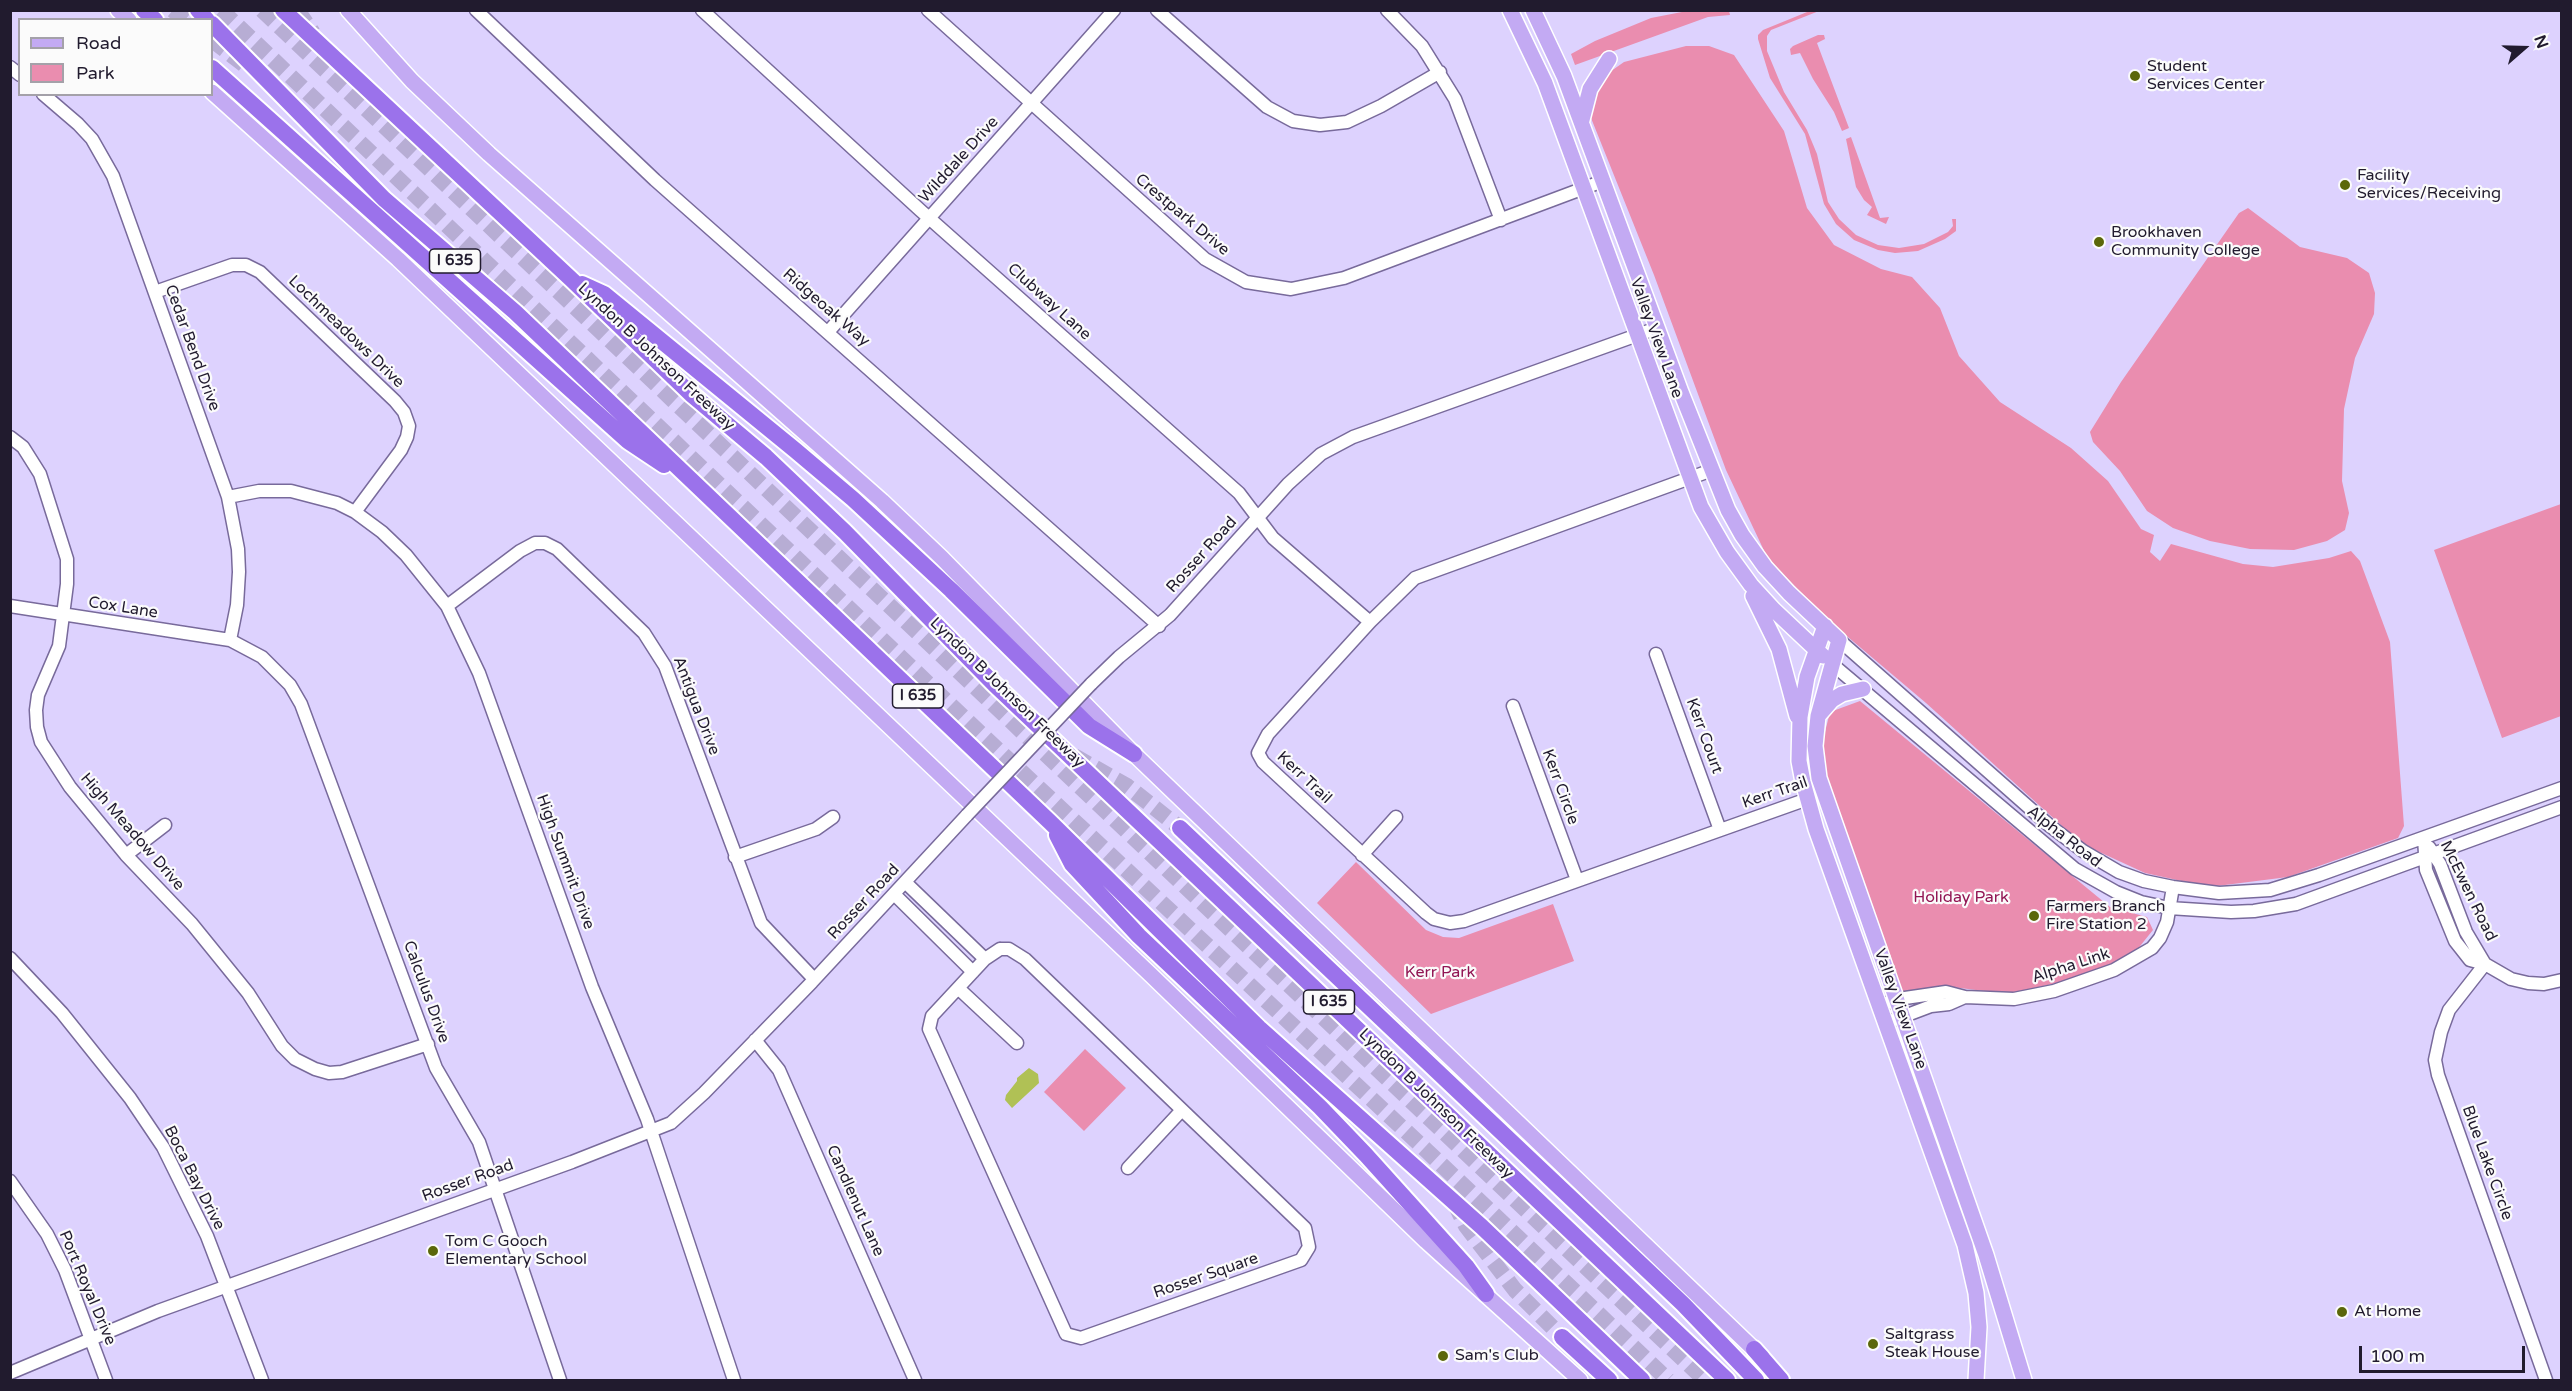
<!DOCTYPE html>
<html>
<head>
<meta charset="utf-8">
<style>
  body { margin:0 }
  #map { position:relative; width:2572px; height:1391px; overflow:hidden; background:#ddd2fe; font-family:"Varela Round",sans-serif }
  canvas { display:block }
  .frame { position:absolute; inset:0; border:12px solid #211b2e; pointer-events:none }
  .legend { position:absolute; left:18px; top:18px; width:195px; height:78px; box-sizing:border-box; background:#fbfbfb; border:2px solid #a4a1a9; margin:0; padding:8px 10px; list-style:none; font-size:18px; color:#211b2e }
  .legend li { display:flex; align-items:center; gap:12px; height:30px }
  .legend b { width:30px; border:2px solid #a4a1a9 }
  .north { position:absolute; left:2494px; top:18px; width:60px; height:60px; -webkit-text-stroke:4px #fbfbfb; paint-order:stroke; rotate:70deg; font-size:16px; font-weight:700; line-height:24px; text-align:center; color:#211b2e }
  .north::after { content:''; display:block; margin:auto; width:21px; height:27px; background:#211b2e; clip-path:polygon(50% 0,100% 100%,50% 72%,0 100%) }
  .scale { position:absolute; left:2359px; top:1346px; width:166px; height:27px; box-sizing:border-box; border:3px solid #211b2e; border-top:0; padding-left:8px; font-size:18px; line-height:21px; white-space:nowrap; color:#211b2e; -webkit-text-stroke:4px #fbfbfb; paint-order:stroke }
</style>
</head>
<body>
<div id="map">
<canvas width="2572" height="1391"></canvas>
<div class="frame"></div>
<ul class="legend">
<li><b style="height:8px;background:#c3aaf3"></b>Road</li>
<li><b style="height:16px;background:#ea8daf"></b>Park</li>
</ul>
<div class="north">N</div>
<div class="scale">100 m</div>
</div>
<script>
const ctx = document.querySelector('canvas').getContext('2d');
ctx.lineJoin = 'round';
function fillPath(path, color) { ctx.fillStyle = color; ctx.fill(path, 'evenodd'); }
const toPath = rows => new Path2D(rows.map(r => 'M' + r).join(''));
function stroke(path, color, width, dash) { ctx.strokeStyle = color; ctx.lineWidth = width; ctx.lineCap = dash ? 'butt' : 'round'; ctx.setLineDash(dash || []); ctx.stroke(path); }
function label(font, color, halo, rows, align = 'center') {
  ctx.font = font + ' "Varela Round",sans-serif'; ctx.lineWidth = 4.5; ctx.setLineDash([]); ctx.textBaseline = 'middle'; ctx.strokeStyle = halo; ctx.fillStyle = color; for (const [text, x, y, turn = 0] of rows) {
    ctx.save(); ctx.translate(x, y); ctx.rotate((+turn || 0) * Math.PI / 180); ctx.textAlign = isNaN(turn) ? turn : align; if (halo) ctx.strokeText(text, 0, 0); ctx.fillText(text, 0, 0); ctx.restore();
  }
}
fillPath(toPath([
  [1812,10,1819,11,1771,30,1767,36,1767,51,1784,92,1807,130,1817,154,1828,202,1839,219,1856,235,1878,245,1899,248,1924,244,1948,232,1953,226,1952,219,1956,219,1956,231,1945,239,1918,251,1895,253,1878,250,1854,240,1836,224,1824,204,1805,134,1770,78,1758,39,1758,35,1763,30],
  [1687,11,1729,11,1730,15,1708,17,1575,65,1571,54,1595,41,1651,18],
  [1818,35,1824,35,1825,39,1817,43,1849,128,1842,131,1834,112,1813,79,1800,53,1791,55,1790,49,1793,46],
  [1686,46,1709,46,1734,55,1784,131,1807,208,1834,245,1881,269,1912,277,1940,308,1959,356,2000,402,2071,448,2108,481,2141,529,2154,535,2150,552,2160,561,2171,544,2243,564,2273,567,2329,558,2351,551,2360,561,2390,642,2404,826,2398,838,2288,877,2209,887,2145,873,2082,844,1926,703,1829,621,1768,559,1726,470,1654,275,1591,118,1594,83,1624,62],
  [1851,137,1880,218,1889,217,1886,224,1867,215,1872,207,1864,200,1856,187,1846,139],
  [2248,208,2300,247,2347,258,2369,273,2375,293,2374,314,2355,358,2344,409,2342,481,2349,513,2345,530,2327,541,2294,550,2250,549,2210,541,2173,528,2147,511,2120,471,2093,442,2090,432,2121,382,2239,213],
  [2561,504,2561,716,2502,738,2434,550],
  [1860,701,2110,907,2147,917,2153,930,2132,956,2074,979,2008,994,1944,986,1901,994,1825,777,1822,744,1830,712],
  [1356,862,1426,930,1443,937,1459,938,1553,904,1574,961,1431,1014,1317,903],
  [1085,1049,1126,1088,1084,1131,1044,1092]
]), '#ea8daf');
fillPath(toPath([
  [1029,1068,1038,1074,1039,1083,1012,1108,1005,1100,1006,1095,1017,1081,1017,1078]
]), '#b0c155');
stroke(toPath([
  [173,10,185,20],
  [221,10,981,734,1427,1151,1668,1380],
  [262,10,1705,1380],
  [297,10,313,33],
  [212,40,246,66],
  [1074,756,1127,786,1180,828],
  [1454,1202,1466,1226,1515,1290,1562,1337]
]), '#b7add4', 16, [16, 8]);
const minor = toPath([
  [476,10,655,180,1159,626],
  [702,10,920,210,1239,493,1273,538,1370,622],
  [928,10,1205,259,1246,282,1291,289,1344,278,1603,181],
  [1157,10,1267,107,1293,121,1320,125,1347,122,1381,106,1440,72],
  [1387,10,1422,46,1455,99,1501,220],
  [10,67,20,75],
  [43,94,78,124,92,139,113,176,228,497,238,549,239,572,237,605,230,640],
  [155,292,232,265,246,265,260,272,395,401,404,412,409,426,407,437,401,450,355,512],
  [828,332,1114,10],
  [10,437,23,447,40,474,67,559,67,584,59,646,38,695,36,710,37,727,41,742,70,787,126,855,192,924,248,993,282,1046,295,1059,315,1069,329,1073,342,1072,428,1044],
  [1712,470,1415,578,1370,622,1268,734,1258,753,1263,762,1426,913,1434,919,1450,923,1464,921,1816,796],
  [228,497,259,491,291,491,337,503,355,512,382,532,406,555,447,606,479,673,592,987,647,1119,734,1380],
  [10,606,230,640,262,657,290,685,301,704,436,1068,479,1142,560,1380],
  [447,606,520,551,535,543,545,543,557,549,644,633,665,666,761,923,814,979],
  [1839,640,2050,826,2083,851,2119,872,2144,881,2173,887,2219,893,2270,890,2319,875,2562,788],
  [1656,654,1720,830],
  [1832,664,2075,869,2116,892,2141,902,2169,908,2231,912,2254,911,2296,904,2562,807],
  [1091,684,1119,657,1170,615,1288,484,1321,454,1353,437,1657,328],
  [1513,706,1577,880],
  [2424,838,2426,870,2455,941,2470,960,2485,964,2511,979,2528,983,2544,984,2562,980],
  [2429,847,2440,864,2466,932,2485,964],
  [126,855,165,825],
  [1362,855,1396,817],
  [735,857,816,829,833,817],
  [905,882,985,959],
  [894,894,973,972],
  [1000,949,1009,949,1025,959,1305,1228,1309,1247,1301,1260,1081,1338,1066,1334,929,1029,932,1016,985,959,1000,949],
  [10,958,62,1013,130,1098,163,1147,207,1236,262,1380],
  [2485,964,2449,1010,2441,1032,2435,1060,2438,1075,2546,1380],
  [958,988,1017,1043],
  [1880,1005,1905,998,1946,992,1965,997,2014,999,2054,991,2114,970,2152,948,2160,938,2167,922,2173,887],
  [1886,1023,1931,1006,1949,1004,1965,997],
  [755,1040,779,1070,915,1380],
  [1128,1168,1181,1111],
  [10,1181,47,1234,65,1270,106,1380],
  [10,1373,158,1311,572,1162,671,1123,704,1093,812,982,967,815]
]);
const major = toPath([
  [118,10,129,20],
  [348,10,412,81,489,154,882,501,942,558,1134,754,1762,1357],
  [1510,10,1545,83,1701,507,1727,552,1751,585,1774,610,1823,656],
  [1533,10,1564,76,1681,392,1728,510,1742,535,1765,567,1789,593,1839,640,1818,716,1815,746,1819,778,1986,1255,2024,1380],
  [212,92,398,259,1151,975,1426,1241,1580,1380],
  [1582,120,1590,89,1609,59],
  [1753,596,1779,649,1797,716],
  [1825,626,1807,677,1800,717,1799,761,1803,782,1816,829,1965,1245,1976,1293,1979,1327,1976,1380],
  [1818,716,1832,700,1842,694,1863,689]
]);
const highway = toPath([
  [144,10,155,20],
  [198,10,207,20],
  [283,10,571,279,691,394,766,457,845,532,994,684,1727,1380],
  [212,24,384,199,515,312,1051,823,1259,1028,1482,1227,1642,1380],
  [212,68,628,441,664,465],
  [582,284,604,294,795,450,853,499,951,590,1089,726,1134,754],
  [1180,828,1683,1304,1756,1380],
  [1057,835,1072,864,1139,936,1320,1107,1366,1155,1466,1266,1486,1294],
  [1562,1337,1609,1380],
  [1754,1349,1781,1380]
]);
stroke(minor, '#786a9b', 15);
stroke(major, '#fff', 18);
stroke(highway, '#fff', 20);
stroke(minor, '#fff', 12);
stroke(major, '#c3aaf3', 15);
stroke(highway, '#9b72eb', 16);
const minorBridge = toPath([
  [967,815,1091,684]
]);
stroke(minorBridge, '#786a9b', 15, []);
stroke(minorBridge, '#fff', 12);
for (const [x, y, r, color] of [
  [2135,76,6,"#5b670a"],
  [2345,185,6,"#5b670a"],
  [2099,242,6,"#5b670a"],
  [2034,916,6,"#5b670a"],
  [433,1251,6,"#5b670a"],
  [2342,1312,6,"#5b670a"],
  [1873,1344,6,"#5b670a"],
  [1443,1356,6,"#5b670a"]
]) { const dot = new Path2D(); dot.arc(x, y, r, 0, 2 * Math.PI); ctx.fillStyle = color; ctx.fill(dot); stroke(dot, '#fbfbfb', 2); }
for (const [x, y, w] of [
  [455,261,51],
  [918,696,51],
  [1329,1002,51]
]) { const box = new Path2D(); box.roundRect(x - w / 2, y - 12, w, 24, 4.5); ctx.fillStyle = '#fbfbfb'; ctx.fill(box); stroke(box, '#211b2e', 1.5); }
label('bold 15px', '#211b2e', null, [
  ["I 635",455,261],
  ["I 635",918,696],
  ["I 635",1329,1002]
]);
label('16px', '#211b2e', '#fbfbfb', [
  ["Student",2147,67],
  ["Services Center",2147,85],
  ["Facility",2357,176],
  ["Services/Receiving",2357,194],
  ["Brookhaven",2111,233],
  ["Community College",2111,251],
  ["Farmers Branch",2046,907],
  ["Fire Station 2",2046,925],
  ["Tom C Gooch",445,1242],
  ["Elementary School",445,1260],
  ["At Home",2354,1312],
  ["Saltgrass",1885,1335],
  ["Steak House",1885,1353],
  ["Sam's Club",1455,1356]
], 'left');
label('16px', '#211b2e', '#fbfbfb', [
  ["Wilddale Drive",959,160,-48],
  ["Crestpark Drive",1182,215,40],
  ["Clubway Lane",1049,302,42],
  ["Ridgeoak Way",826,308,41],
  ["Lochmeadows Drive",346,332,44],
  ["Valley View Lane",1656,338,70],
  ["Cedar Bend Drive",192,348,70],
  ["Lyndon B Johnson Freeway",656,357,43],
  ["Rosser Road",1202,555,-48],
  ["Cox Lane",123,608,9],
  ["Lyndon B Johnson Freeway",1007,693,44],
  ["Antigua Drive",696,706,69],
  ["Kerr Court",1704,736,70],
  ["Kerr Trail",1304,778,43],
  ["Kerr Circle",1560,787,70],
  ["Kerr Trail",1775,793,-19],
  ["High Meadow Drive",132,832,49],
  ["Alpha Road",2064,837,38],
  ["High Summit Drive",565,862,70],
  ["McEwen Road",2468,891,64],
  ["Rosser Road",864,902,-47],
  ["Alpha Link",2071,966,-18],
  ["Calculus Drive",426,992,70],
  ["Valley View Lane",1900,1009,70],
  ["Lyndon B Johnson Freeway",1436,1104,44],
  ["Blue Lake Circle",2487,1163,70],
  ["Boca Bay Drive",194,1178,63],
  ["Rosser Road",468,1181,-20],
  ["Candlenut Lane",855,1201,66],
  ["Rosser Square",1206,1276,-19],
  ["Port Royal Drive",87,1288,67]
]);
label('16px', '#911553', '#fbfbfb', [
  ["Holiday Park",1961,898],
  ["Kerr Park",1440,973]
]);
</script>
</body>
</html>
